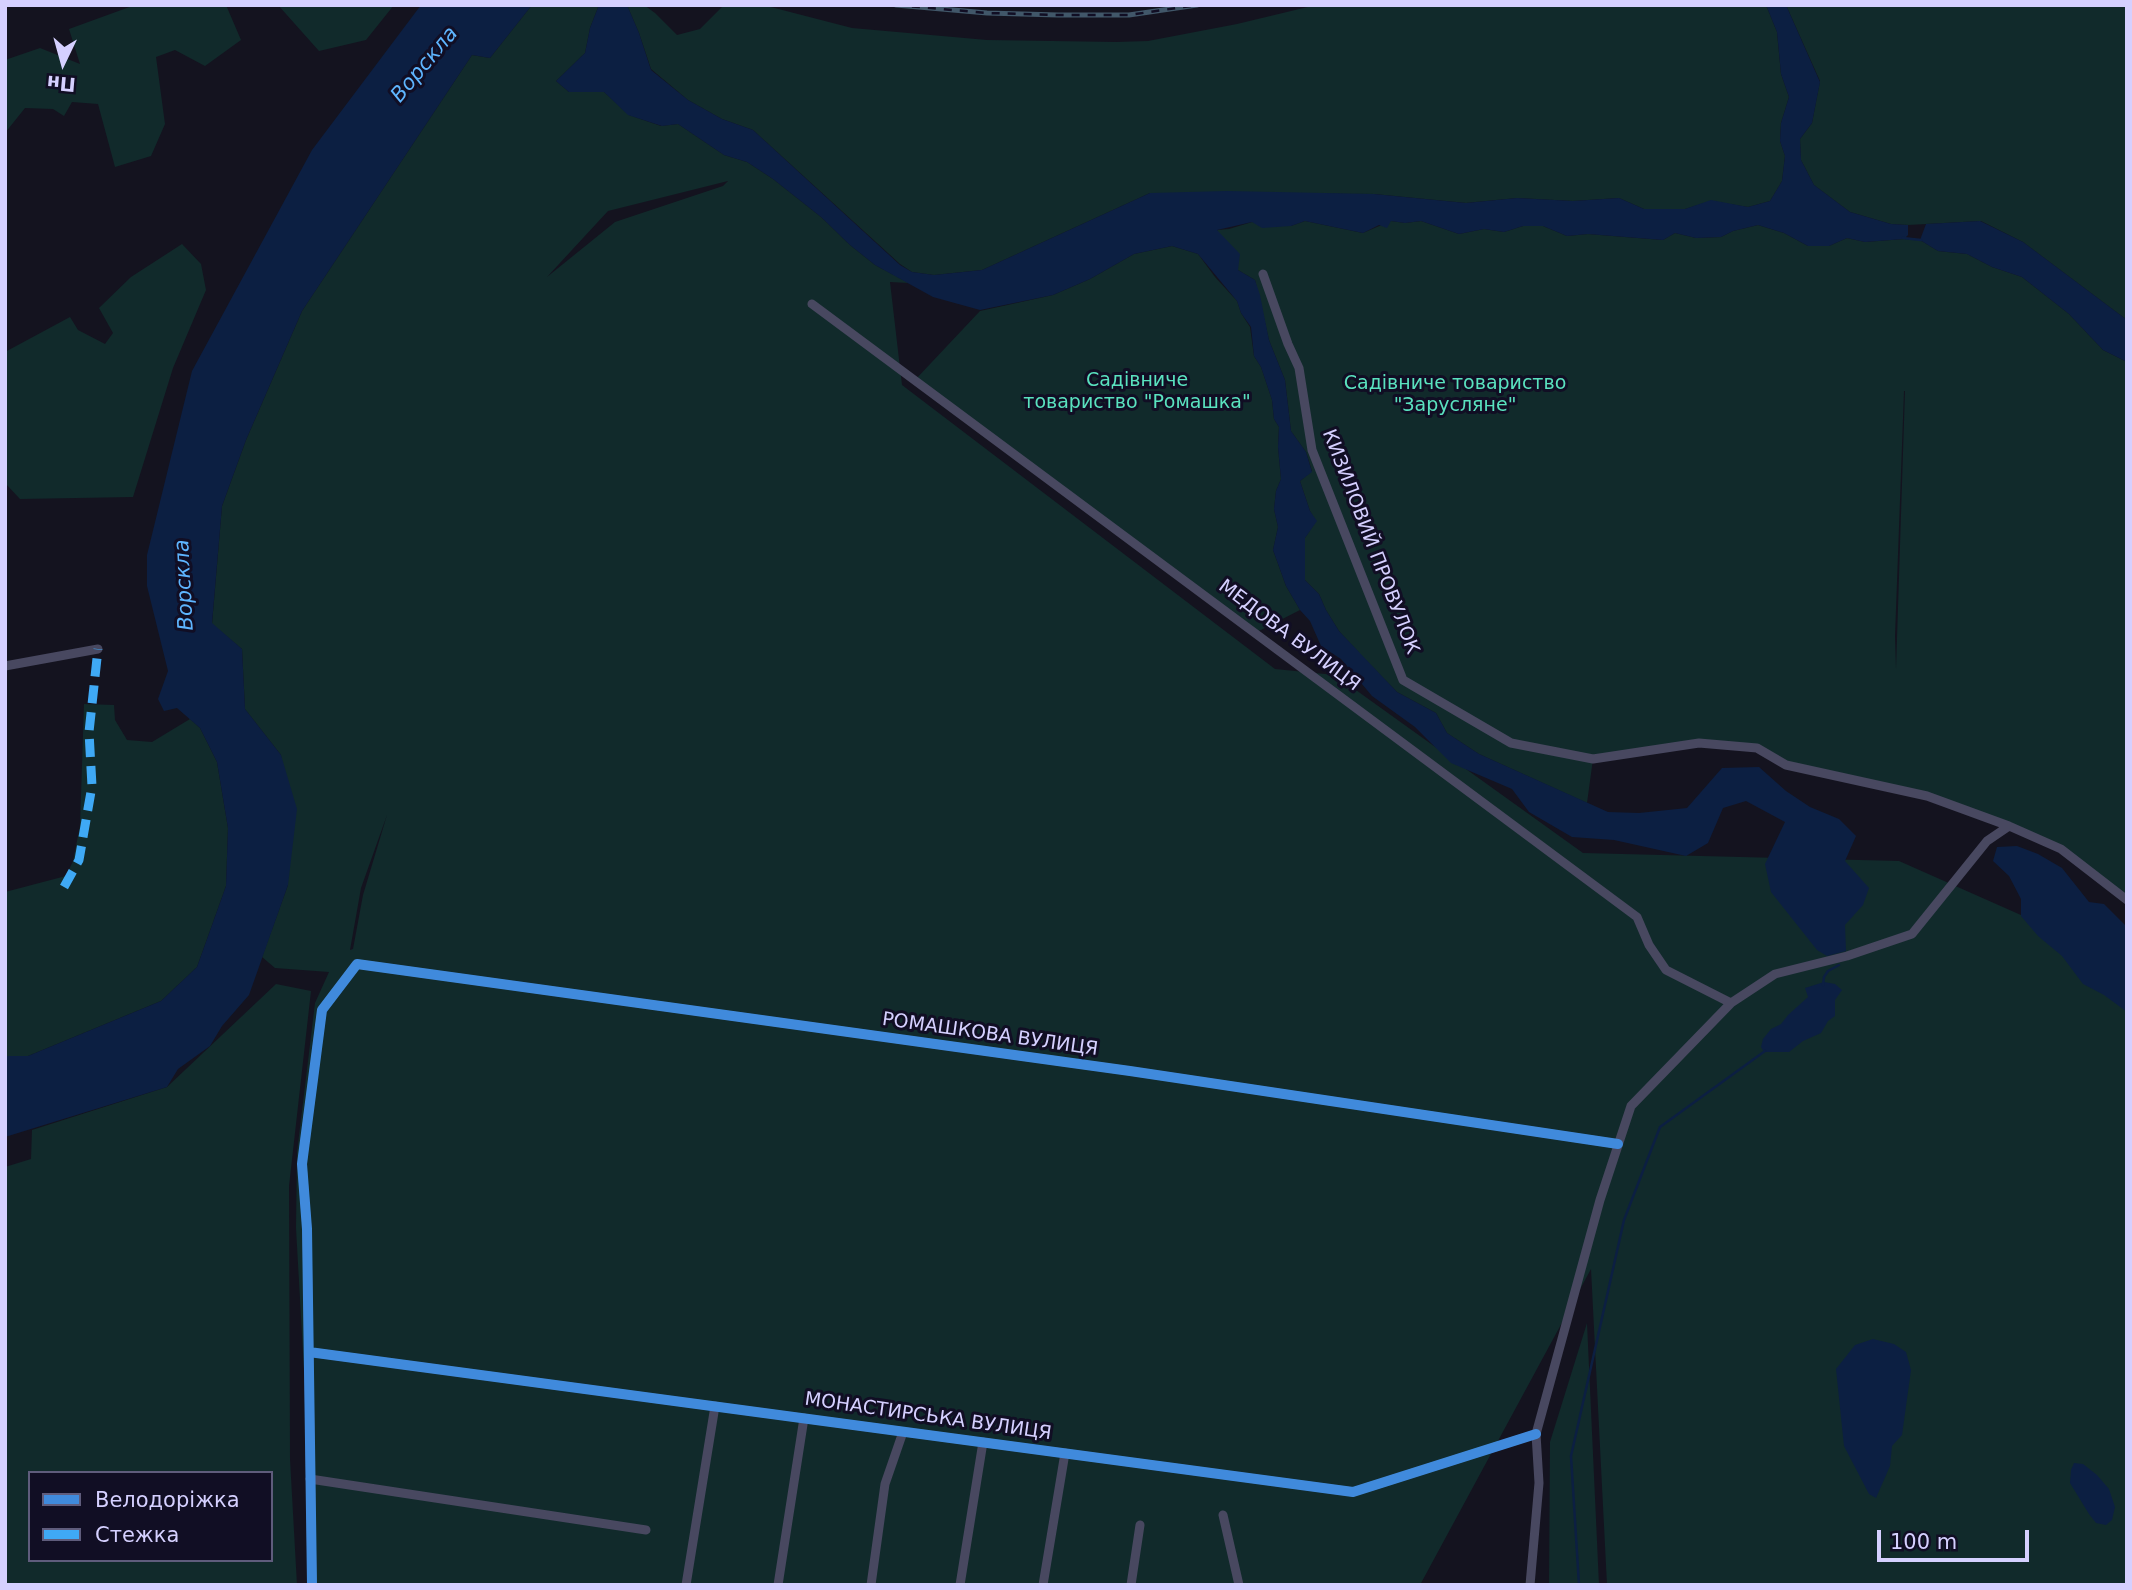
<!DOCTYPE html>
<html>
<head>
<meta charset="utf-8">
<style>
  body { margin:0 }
  #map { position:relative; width:2132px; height:1590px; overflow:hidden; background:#14131f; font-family:"DejaVu Sans",sans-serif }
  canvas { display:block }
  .frame { position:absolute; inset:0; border:7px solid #d5d0ff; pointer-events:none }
  .legend { position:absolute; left:28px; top:1471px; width:245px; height:91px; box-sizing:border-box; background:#110e24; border:2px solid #5f5c7c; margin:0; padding:9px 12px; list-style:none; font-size:21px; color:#d5d0ff }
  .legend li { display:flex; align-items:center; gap:14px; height:35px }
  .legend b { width:35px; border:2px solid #5f5c7c }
  .north { position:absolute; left:28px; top:28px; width:70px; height:70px; -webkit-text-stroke:5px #110e24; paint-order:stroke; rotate:185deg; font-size:19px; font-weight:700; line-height:28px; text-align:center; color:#d5d0ff }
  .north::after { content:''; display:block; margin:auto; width:24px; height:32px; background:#d5d0ff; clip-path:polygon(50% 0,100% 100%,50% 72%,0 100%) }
  .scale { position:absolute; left:1877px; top:1530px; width:152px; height:32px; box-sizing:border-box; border:4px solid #d5d0ff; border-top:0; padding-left:9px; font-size:21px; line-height:24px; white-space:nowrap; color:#d5d0ff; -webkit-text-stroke:5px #110e24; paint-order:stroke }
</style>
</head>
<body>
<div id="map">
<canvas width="2132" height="1590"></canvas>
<div class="frame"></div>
<ul class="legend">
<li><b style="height:9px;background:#408adc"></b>Велодоріжка</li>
<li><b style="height:9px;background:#3fa9f5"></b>Стежка</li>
</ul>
<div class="north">Пн</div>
<div class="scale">100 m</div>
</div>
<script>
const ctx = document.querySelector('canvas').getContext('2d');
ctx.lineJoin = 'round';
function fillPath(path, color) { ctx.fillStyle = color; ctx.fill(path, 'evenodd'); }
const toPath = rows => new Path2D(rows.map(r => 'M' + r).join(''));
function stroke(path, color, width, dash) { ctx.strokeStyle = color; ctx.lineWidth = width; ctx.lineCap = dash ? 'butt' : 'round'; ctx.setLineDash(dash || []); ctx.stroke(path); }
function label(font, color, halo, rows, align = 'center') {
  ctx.font = font + ' "DejaVu Sans",sans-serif'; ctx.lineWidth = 6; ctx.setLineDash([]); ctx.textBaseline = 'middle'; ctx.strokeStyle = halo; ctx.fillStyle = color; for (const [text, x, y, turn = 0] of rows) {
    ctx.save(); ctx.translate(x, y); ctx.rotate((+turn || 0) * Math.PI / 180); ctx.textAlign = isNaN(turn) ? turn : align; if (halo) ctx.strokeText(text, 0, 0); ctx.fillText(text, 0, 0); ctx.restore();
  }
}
fillPath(toPath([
  [135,5,226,5,241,40,205,66,175,50,156,57,165,124,151,156,115,167,98,104,72,102,64,116,53,109,25,108,5,133,5,60,40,48,80,64,69,29],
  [278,5,394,5,366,40,319,51],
  [532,5,599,5,590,28,585,53,556,81,569,92,604,92,629,115,661,126,678,124,724,155,747,162,773,179,821,217,850,245,875,265,909,283,890,282,902,385,1275,669,1335,675,1583,853,1899,861,2127,962,2127,1585,1607,1585,1591,1269,1420,1585,316,1585,296,1228,297,1152,315,1003,329,972,275,968,262,957,288,885,281,755,245,709,242,649,212,624,222,506,246,440,302,311,472,55,490,58],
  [728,181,723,186,615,222,547,277,608,211],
  [387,815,363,895,353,949,350,950,361,888],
  [627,5,644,5,655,13,677,35,700,29,724,5,763,5,852,28,987,40,1116,42,1148,41,1237,24,1316,5,1766,5,1777,32,1781,74,1789,97,1781,123,1780,141,1785,156,1782,181,1770,201,1748,207,1711,201,1685,209,1644,209,1619,198,1573,201,1517,198,1466,203,1374,194,1150,193,982,270,934,275,912,272,900,264,753,130,722,119,688,100,651,69,639,33],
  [1786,5,2127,5,2127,320,2023,242,1981,221,1908,225,1891,224,1850,212,1814,185,1801,160,1800,139,1812,123,1820,81],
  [1305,221,1363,233,1391,221,1405,223,1421,221,1459,234,1484,229,1504,232,1523,226,1543,226,1567,236,1588,234,1663,240,1675,233,1696,238,1721,237,1733,231,1758,225,1784,233,1808,246,1829,246,1847,238,1865,242,1904,239,1920,240,1938,251,1967,254,1992,267,2022,277,2069,314,2103,350,2127,362,2127,900,2061,849,1927,796,1786,765,1757,748,1699,743,1593,759,1587,803,1479,754,1447,733,1436,713,1397,692,1363,657,1339,631,1326,610,1319,594,1305,580,1305,538,1316,521,1310,511,1300,481,1312,471,1306,452,1291,431,1285,380,1269,340,1255,280,1238,270,1217,230,1229,229,1252,222,1291,226],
  [1904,391,1905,391,1896,669,1895,636],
  [182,244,201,264,206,290,173,368,133,497,20,499,5,483,5,352,70,317,78,330,105,344,113,333,99,308,131,277],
  [1172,246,1198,254,1215,277,1237,301,1241,313,1250,327,1254,356,1261,367,1272,400,1274,419,1279,427,1278,447,1281,479,1276,491,1274,509,1278,527,1273,550,1286,586,1300,610,1255,633,915,380,980,311,1053,295,1090,279,1134,254],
  [84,704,114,705,115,720,127,740,152,742,190,719,200,728,217,762,228,828,226,886,197,967,161,1001,28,1056,5,1056,5,892,66,876,73,861,80,826],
  [276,984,311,991,289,1186,290,1459,297,1585,5,1585,5,1167,31,1159,32,1130,167,1087],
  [30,1473,271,1473,271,1560,30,1560],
  [1587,1323,1599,1585,1549,1585,1550,1442]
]), '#112a2b');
fillPath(toPath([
  [421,5,532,5,490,58,472,55,302,311,246,440,222,506,212,623,242,649,245,709,281,755,297,809,288,885,249,995,222,1026,210,1046,178,1069,167,1087,5,1137,5,1056,28,1056,161,1001,197,967,226,886,228,828,217,762,200,728,177,708,164,711,158,699,168,671,147,586,147,555,192,371,312,150],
  [599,5,627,5,639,33,651,70,688,100,722,119,753,130,900,265,912,272,934,275,982,270,1150,193,1227,191,1374,194,1466,203,1517,198,1573,201,1619,198,1644,209,1685,209,1711,200,1748,207,1770,201,1782,181,1785,156,1780,141,1781,123,1789,97,1781,74,1777,32,1766,5,1786,5,1820,82,1812,123,1800,139,1801,160,1814,185,1850,212,1891,224,1908,225,1908,235,1904,239,1865,242,1847,238,1829,246,1808,246,1784,233,1758,225,1733,231,1721,237,1696,238,1675,233,1663,240,1588,234,1567,236,1543,226,1523,226,1504,232,1484,229,1459,234,1421,221,1405,223,1391,221,1387,228,1379,225,1363,233,1305,221,1291,226,1262,228,1252,222,1217,230,1240,254,1238,270,1255,280,1260,295,1269,340,1285,380,1291,431,1306,452,1312,472,1300,481,1310,511,1317,521,1305,538,1305,580,1319,594,1326,610,1339,631,1397,692,1436,713,1447,733,1479,754,1608,812,1639,813,1687,808,1722,768,1759,767,1786,791,1810,807,1839,819,1856,836,1845,861,1869,888,1863,905,1845,925,1846,951,1827,956,1817,950,1771,892,1765,864,1785,822,1746,801,1723,808,1708,843,1686,856,1614,840,1572,837,1529,812,1512,789,1451,763,1415,727,1372,696,1341,659,1321,646,1310,621,1300,610,1286,586,1273,550,1278,527,1274,509,1276,491,1281,479,1278,447,1279,427,1274,419,1272,400,1261,367,1254,356,1251,327,1241,313,1237,301,1198,254,1172,246,1134,254,1090,279,1053,295,980,310,933,297,875,265,850,245,821,217,773,179,747,162,724,155,678,124,662,126,628,115,604,92,569,92,556,81,585,53,590,28],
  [1980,221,2023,242,2127,320,2127,362,2103,350,2069,314,2022,277,1992,267,1967,254,1938,251,1920,240,1926,224],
  [2017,846,2038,854,2062,868,2089,902,2104,904,2127,927,2127,1012,2104,995,2083,984,2062,956,2038,936,2021,916,2021,899,2009,876,1993,861,1997,847],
  [1824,982,1835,984,1842,990,1835,1000,1835,1016,1828,1021,1821,1033,1803,1041,1789,1052,1764,1052,1761,1047,1763,1039,1771,1029,1781,1024,1788,1015,1808,997,1805,988],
  [1873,1339,1894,1344,1906,1352,1911,1370,1902,1435,1892,1446,1890,1466,1876,1498,1869,1494,1844,1446,1836,1369,1855,1345],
  [2074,1463,2083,1464,2097,1475,2109,1489,2115,1507,2112,1520,2106,1525,2096,1523,2089,1514,2070,1483,2071,1470]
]), '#0c1f42');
stroke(toPath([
  [1903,238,1921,240],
  [1823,985,1824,977,1828,971,1839,965],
  [1579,1585,1571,1456,1624,1220,1660,1127,1765,1051]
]), '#0c1f42', 2.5);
stroke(toPath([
  [1263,274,1288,344,1299,368,1312,450,1403,680,1511,743,1593,759,1699,743,1757,748,1786,765,1927,796,2009,826,2061,849,2127,900],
  [812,304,1637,917,1649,945,1666,970,1731,1003],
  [5,666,98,649],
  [309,1352,1353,1492,1536,1434],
  [310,1479,646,1530],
  [1223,1515,1239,1585],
  [312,1585,307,1229,302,1164,322,1010,357,964,1130,1071,1618,1144],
  [686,1585,715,1406],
  [778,1585,804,1418],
  [871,1585,885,1484,903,1432],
  [960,1585,983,1442],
  [1043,1585,1065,1453],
  [1131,1585,1140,1525],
  [1530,1585,1539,1483,1536,1434,1600,1200,1631,1106,1731,1003,1775,974,1847,956,1912,934,1987,841,2009,826]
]), '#484860', 9);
const rail = toPath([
  [896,5,987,13,1058,15,1129,15,1197,5]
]);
stroke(rail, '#415769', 5);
stroke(rail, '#110e24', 2.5, [8]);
stroke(toPath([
  [64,887,79,860,92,786,89,732,98,649]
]), '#3fa9f5', 9, [18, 9]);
stroke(toPath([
  [309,1352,1353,1492,1536,1434],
  [312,1585,307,1229,302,1164,322,1010,357,964,1130,1071,1618,1144]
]), '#408adc', 10);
label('19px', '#5ae2bf', '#110e24', [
  ["Садівниче",1137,381],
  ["товариство \"Ромашка\"",1137,403],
  ["Садівниче товариство",1455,384],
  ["\"Зарусляне\"",1455,406]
]);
label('19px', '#d5d0ff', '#110e24', [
  ["КИЗИЛОВИЙ ПРОВУЛОК",1370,542,69],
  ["МЕДОВА ВУЛИЦЯ",1289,636,37],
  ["РОМАШКОВА ВУЛИЦЯ",990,1035,8],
  ["МОНАСТИРСЬКА ВУЛИЦЯ",928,1417,8]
]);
label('italic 21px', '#5eb5ff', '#110e24', [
  ["Ворскла",425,65,-50],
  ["Ворскла",185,585,-93]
]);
</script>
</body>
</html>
